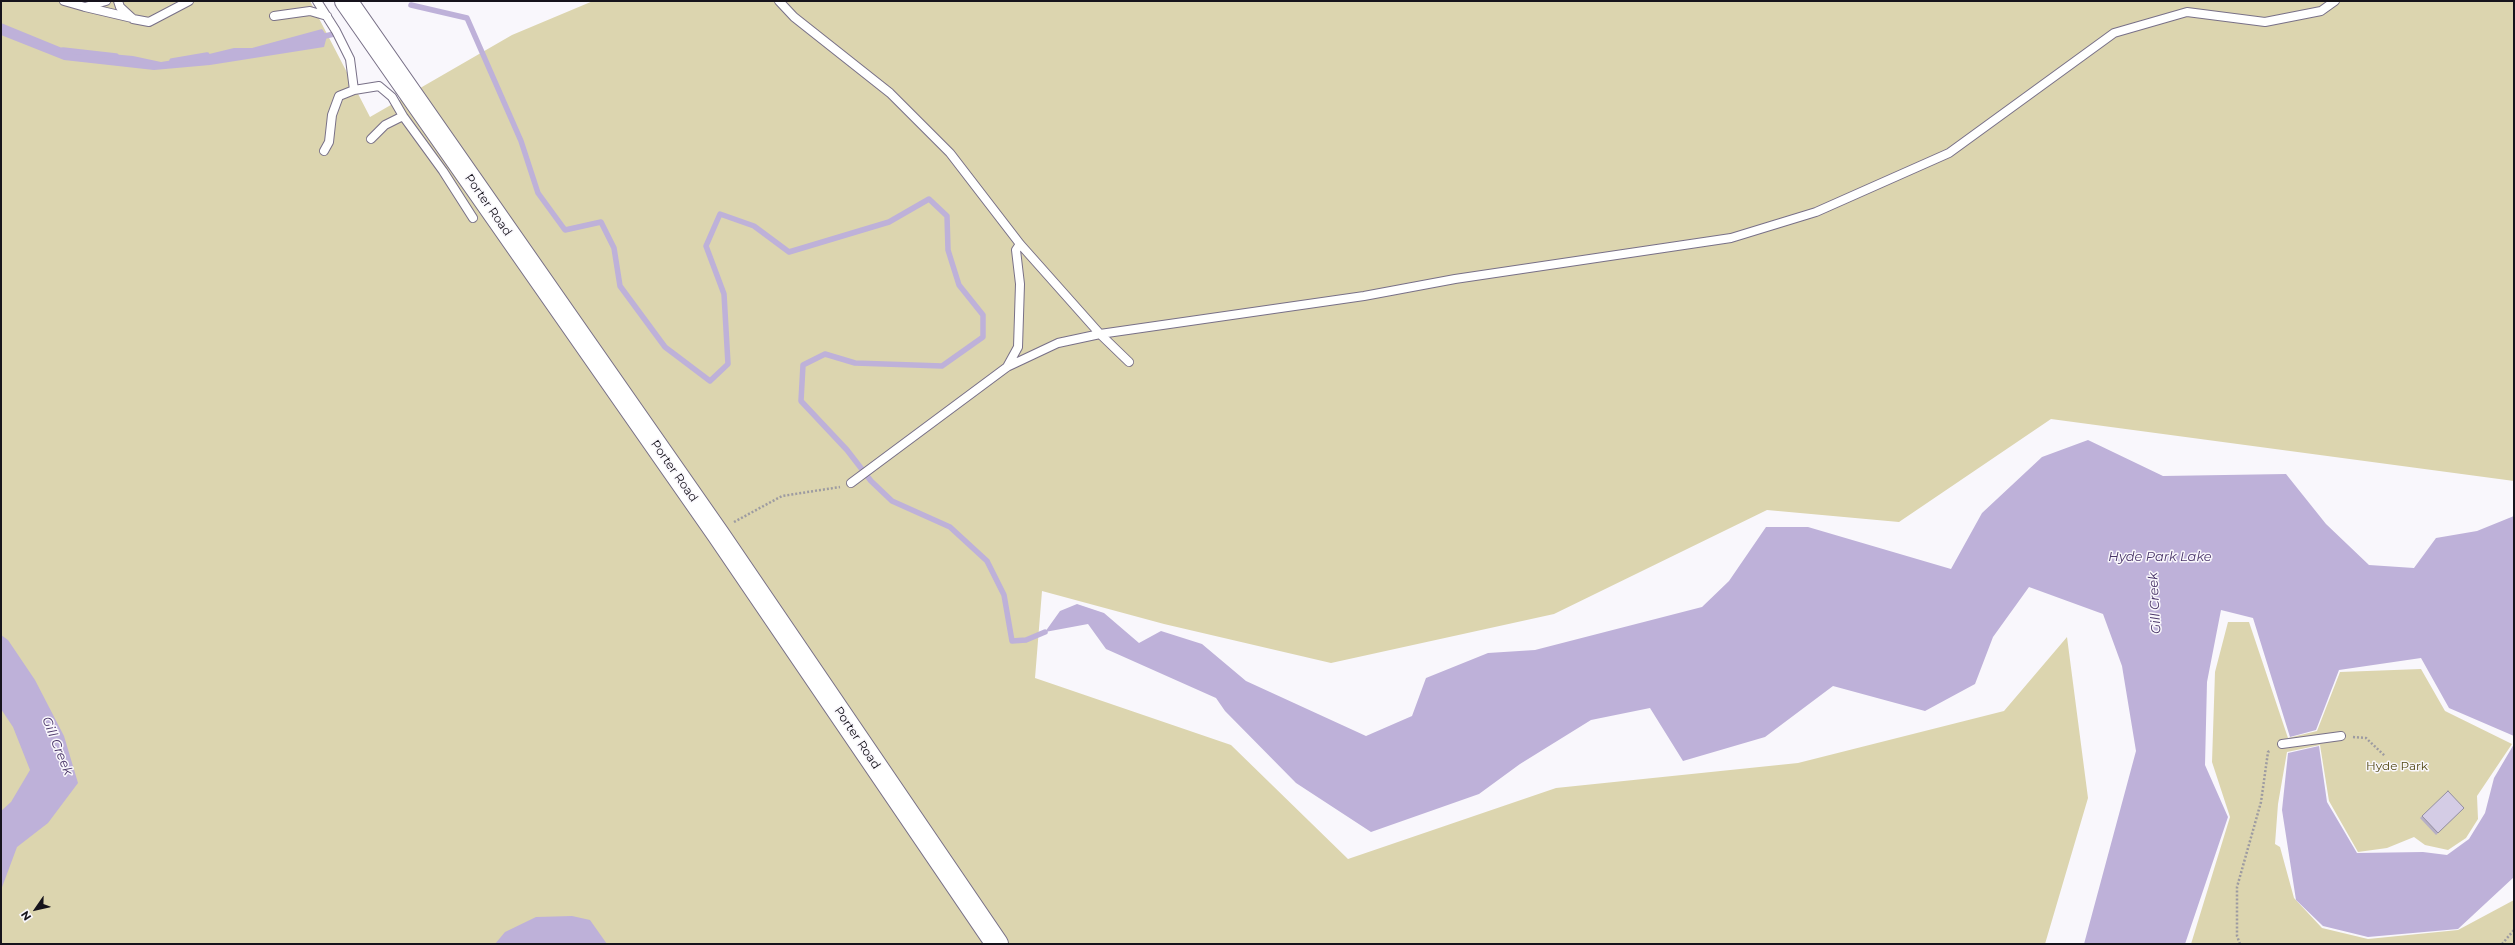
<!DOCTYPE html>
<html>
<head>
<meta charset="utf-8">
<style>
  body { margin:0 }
  #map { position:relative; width:2515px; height:945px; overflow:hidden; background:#f9f7fc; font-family:Montserrat,sans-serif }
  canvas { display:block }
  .frame { position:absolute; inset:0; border:2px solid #16131c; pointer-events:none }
  .north { position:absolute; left:16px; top:889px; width:40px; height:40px; -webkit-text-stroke:3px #f9f7fc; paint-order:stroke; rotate:236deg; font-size:11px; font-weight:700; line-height:16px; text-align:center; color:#16131c }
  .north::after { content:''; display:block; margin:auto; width:14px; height:18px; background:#16131c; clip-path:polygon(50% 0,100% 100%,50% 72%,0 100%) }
</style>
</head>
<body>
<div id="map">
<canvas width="2515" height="945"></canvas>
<div class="frame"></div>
<div class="north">N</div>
</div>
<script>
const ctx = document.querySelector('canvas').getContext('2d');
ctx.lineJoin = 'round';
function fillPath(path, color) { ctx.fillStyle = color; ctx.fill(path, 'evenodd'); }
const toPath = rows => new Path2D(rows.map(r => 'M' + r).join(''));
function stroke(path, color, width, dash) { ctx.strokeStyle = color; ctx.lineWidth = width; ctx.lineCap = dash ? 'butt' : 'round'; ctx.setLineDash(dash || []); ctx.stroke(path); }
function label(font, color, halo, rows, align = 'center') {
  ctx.font = font + ' Montserrat,sans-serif'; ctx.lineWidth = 3; ctx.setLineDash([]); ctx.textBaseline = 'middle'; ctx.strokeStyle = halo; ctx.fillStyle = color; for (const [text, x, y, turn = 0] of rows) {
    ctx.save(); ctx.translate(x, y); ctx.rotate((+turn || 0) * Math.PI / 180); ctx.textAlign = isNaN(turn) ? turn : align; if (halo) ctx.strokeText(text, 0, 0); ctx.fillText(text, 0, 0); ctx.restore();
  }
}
fillPath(toPath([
  [1,1,310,1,370,117,512,35,593,1,2514,1,2514,481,2051,419,1899,522,1767,510,1554,614,1331,663,1164,624,1042,591,1035,678,1231,745,1348,859,1556,788,1798,763,2004,711,2067,637,2088,798,2045,944,1,944],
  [2228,622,2249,622,2288,738,2317,731,2340,672,2421,669,2445,711,2512,744,2477,796,2478,819,2466,838,2448,850,2425,845,2414,837,2387,848,2358,852,2329,801,2320,745,2287,752,2278,804,2275,844,2280,847,2294,898,2322,928,2368,939,2458,930,2514,900,2514,944,2191,944,2230,817,2212,762,2215,672]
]), '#dcd5af');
fillPath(toPath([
  [1,23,67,50,133,56,161,62,205,55,234,48,252,48,322,29,327,36,324,47,210,65,154,70,64,60,1,35],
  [2088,440,2163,476,2286,474,2326,524,2369,565,2414,568,2436,538,2477,531,2514,516,2514,736,2449,708,2421,658,2339,670,2316,730,2290,737,2253,618,2221,610,2207,682,2205,765,2228,817,2185,944,2084,944,2136,751,2122,666,2103,614,2029,587,1993,637,1975,684,1925,711,1833,686,1765,737,1683,761,1650,708,1591,720,1520,764,1479,794,1371,832,1296,783,1225,711,1216,698,1106,649,1088,624,1045,632,1060,611,1077,604,1104,613,1139,643,1161,631,1202,644,1246,681,1366,736,1412,716,1426,678,1488,653,1535,650,1702,607,1729,581,1766,527,1808,527,1951,569,1982,513,2042,457],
  [1,635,8,640,35,680,64,736,78,783,48,823,17,847,1,890,1,811,11,802,30,770,13,727,1,709],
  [2514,744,2514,877,2458,929,2368,937,2323,926,2296,900,2282,810,2288,753,2319,746,2327,802,2357,853,2423,852,2447,855,2469,839,2485,813,2494,778],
  [572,916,590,920,607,944,495,944,505,932,536,917]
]), '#beb1d9');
stroke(toPath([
  [411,5,467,18,521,141,538,193,565,230,601,222,614,248,620,286,665,347,710,381,728,364,724,294,706,246,720,214,754,226,789,252,889,222,929,199,947,216,948,250,959,285,983,315,983,337,942,366,855,363,825,354,803,365,801,401,847,450,871,481,892,501,950,527,987,561,1004,595,1012,641,1026,640,1045,632],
  [321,37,338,33],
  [63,50,116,56],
  [172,61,207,55]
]), '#beb1d9', 5.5);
const service = toPath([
  [64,1,85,7,106,1],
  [118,1,120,7,133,19,149,22,189,1],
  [317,1,336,31,350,59,354,90],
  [779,1,794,17,890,93,950,153,1020,244,1100,334,1129,362],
  [85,7,132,18],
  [274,16,310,11,327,16],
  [371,139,385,125,403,116,443,171,473,218],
  [324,151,329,142,332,115,339,96,354,90,379,86,392,97,403,116],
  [1007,367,1018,347,1020,284,1016,250,1020,244],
  [851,483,1007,367,1058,343,1100,334,1364,296,1455,279,1731,238,1816,212,1949,153,2114,33,2187,12,2265,22,2321,11,2335,1],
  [2282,744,2341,736]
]);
const secondary = toPath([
  [346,1,718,534,997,944]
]);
stroke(service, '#787087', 10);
stroke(secondary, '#787087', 24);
stroke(toPath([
  [734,522,782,496,840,487],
  [2353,737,2366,738,2385,756],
  [2240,944,2237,936,2237,887,2261,802,2268,752,2271,750],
  [2502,944,2514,930]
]), '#9d9ba1', 2.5, [2, 2]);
stroke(service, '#fff', 8);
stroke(secondary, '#fff', 22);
fillPath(toPath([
  [2462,810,2436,835,2420,818,2422,816]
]), '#b6afc5');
const building = toPath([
  [2448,791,2464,808,2438,833,2422,816,2448,791]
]);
fillPath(building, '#d4cce5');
stroke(building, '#948fa0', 1);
label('12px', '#16131c', '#f9f7fc', [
  ["Porter Road",488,205,55],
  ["Porter Road",674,471,55],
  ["Porter Road",857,738,56]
]);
label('12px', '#524814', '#f9f7fc', [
  ["Hyde Park",2397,766]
]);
label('italic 13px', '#473266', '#f9f7fc', [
  ["Hyde Park Lake",2160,557],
  ["Gill Creek",2155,603,-93],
  ["Gill Creek",57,746,68]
]);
</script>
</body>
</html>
